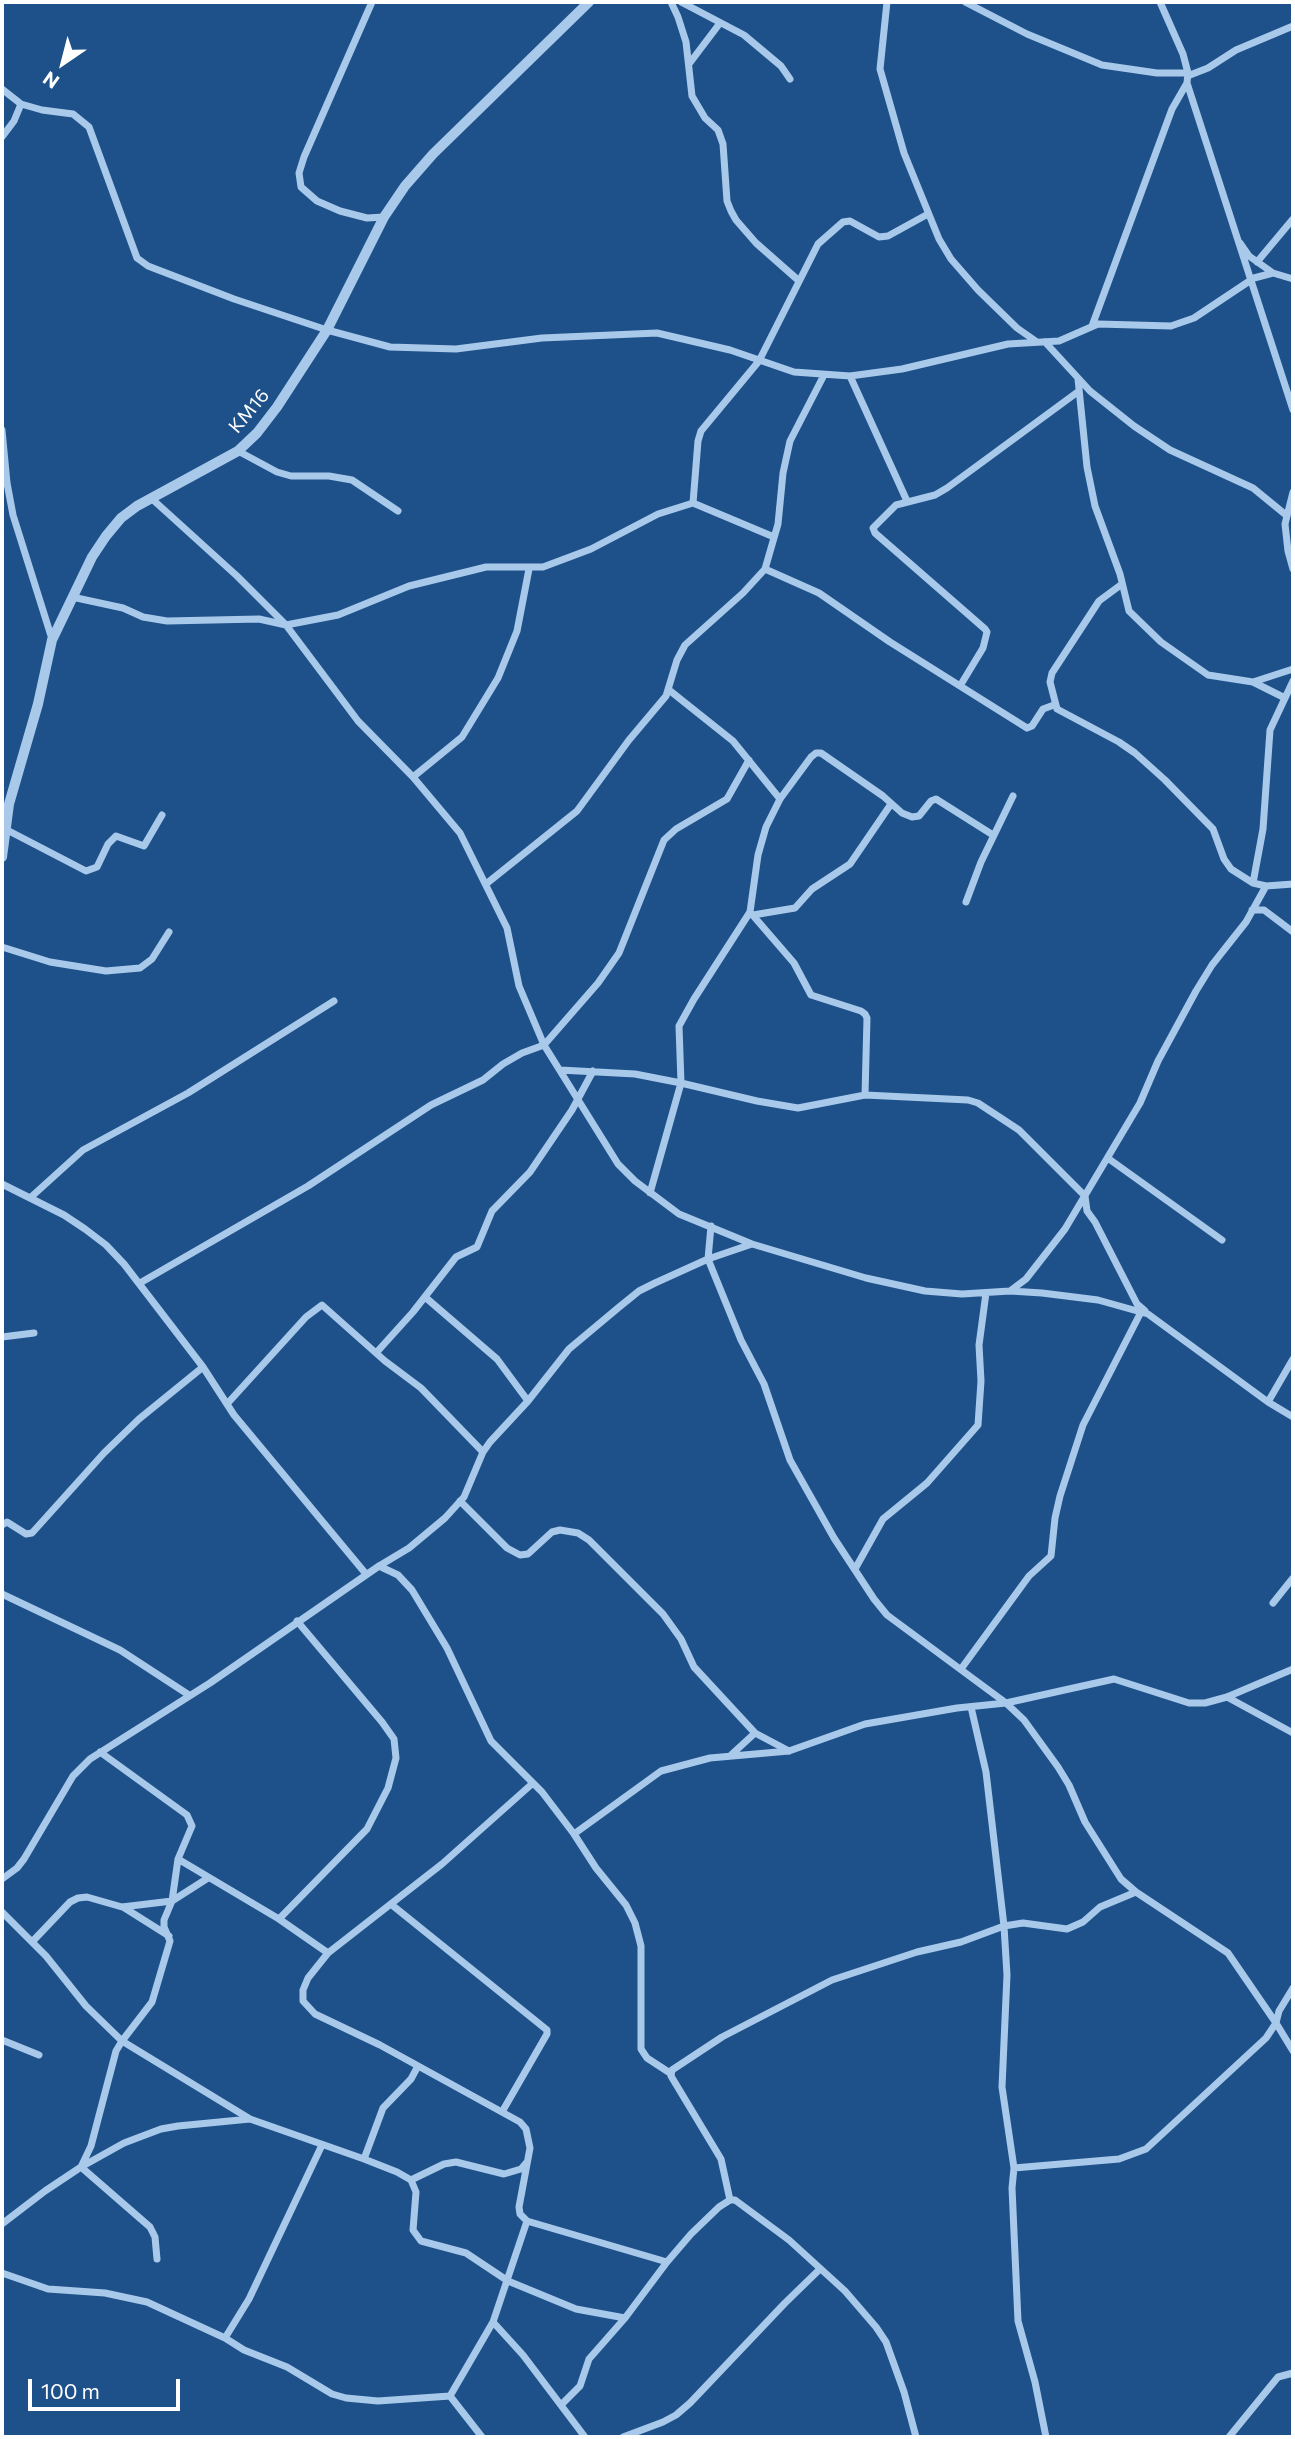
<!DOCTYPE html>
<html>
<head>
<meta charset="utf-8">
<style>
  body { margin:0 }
  #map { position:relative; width:1295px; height:2439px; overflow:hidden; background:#1e5189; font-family:Commissioner,sans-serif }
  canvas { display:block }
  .frame { position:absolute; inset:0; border:4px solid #fff; pointer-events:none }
  .north { position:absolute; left:28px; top:28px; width:70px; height:70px; -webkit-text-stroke:5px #1e5189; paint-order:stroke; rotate:215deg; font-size:19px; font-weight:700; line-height:28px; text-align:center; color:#fff }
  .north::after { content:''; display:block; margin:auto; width:24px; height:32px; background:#fff; clip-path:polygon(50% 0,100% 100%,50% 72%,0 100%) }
  .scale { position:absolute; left:28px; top:2379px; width:152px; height:32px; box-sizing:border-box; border:4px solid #fff; border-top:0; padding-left:9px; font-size:21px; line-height:24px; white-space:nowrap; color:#fff; -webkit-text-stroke:5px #1e5189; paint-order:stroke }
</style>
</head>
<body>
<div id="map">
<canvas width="1295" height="2439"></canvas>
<div class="frame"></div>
<div class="north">N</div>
<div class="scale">100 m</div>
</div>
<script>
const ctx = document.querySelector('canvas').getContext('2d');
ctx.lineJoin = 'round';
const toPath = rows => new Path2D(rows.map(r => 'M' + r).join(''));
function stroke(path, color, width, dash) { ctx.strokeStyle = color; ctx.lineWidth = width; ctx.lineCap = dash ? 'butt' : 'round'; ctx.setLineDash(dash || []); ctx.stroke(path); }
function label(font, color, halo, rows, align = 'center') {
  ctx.font = font + ' Commissioner,sans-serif'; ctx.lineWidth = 5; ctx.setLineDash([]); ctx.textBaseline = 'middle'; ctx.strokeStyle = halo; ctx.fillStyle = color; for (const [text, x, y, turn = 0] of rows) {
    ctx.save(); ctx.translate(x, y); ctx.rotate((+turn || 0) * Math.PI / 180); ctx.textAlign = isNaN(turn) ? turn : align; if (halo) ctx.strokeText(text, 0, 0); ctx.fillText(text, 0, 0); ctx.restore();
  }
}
stroke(toPath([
  [372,2,304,157,299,173,301,187,317,201,340,211,367,218,384,217],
  [671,2,678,17,686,42,692,96,705,118,718,130,723,144,727,201,731,211,736,220,756,243,798,280],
  [681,2,744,35,781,66,790,79],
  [887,2,880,69,904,153,939,239,951,259,978,290,1017,328,1037,342],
  [965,2,1027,34,1102,65,1157,73,1188,73,1190,75,1208,68,1236,50,1293,26],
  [1160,2,1183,54,1188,73,1187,83,1293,410],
  [689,64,720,23],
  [2,89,21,104,42,110,73,114,89,127,137,258,148,266,234,299,327,330,390,347,456,349,542,338,657,333,730,350,794,372,850,376,902,369,1008,344,1059,341,1098,324,1171,326,1194,318,1254,278,1273,273],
  [2,137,14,121,21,104],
  [1240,243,1249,256,1273,273,1293,279],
  [1257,262,1293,219],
  [1092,326,1172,109,1187,83],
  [1045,342,1090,391,1134,426,1170,450,1253,488,1286,515],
  [850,376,907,501],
  [1078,379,1087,467,1095,506,1120,574,1129,611,1161,642,1208,675,1253,682,1285,698],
  [2,430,7,483,13,515,52,639],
  [238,451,277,472,291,476,329,476,352,480,398,511],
  [1293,492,1285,524,1288,551,1293,569],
  [151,498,237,576,286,625,358,721,413,777,460,833,507,928,519,986,544,1045,618,1164,635,1181,679,1214,752,1244,866,1278,925,1291,962,1294,1010,1291,1042,1293,1098,1300,1148,1314,1268,1402,1293,1417],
  [693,503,698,441,701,431,759,361,818,244,843,222,850,221,879,237,888,236,928,214],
  [765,569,819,593,890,642,1027,728,1032,726,1043,709,1054,705],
  [1122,584,1099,601,1052,673,1050,682,1057,709,1119,742,1135,753,1165,780,1213,829,1224,859,1231,869,1253,883,1266,886,1293,884],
  [72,597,123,608,143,617,167,621,259,619,286,625,338,615,409,586,474,570,486,567,543,567,591,549,658,514,693,503,774,537],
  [1253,682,1293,669],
  [960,686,983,648,987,632,985,629,875,533,873,528,896,505,935,495,947,488,1079,391],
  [669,690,733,741,780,799],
  [413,777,462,737,498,678,517,631,529,569],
  [7,830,86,871,97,867,108,844,116,836,144,846,162,815],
  [1253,883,1263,829,1270,730,1293,681],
  [486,884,577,811,629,740,666,696,677,660,685,645,743,593,765,569,778,524,783,473,790,441,824,375],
  [966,902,981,862,1013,796],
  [1252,910,1264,910,1293,932],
  [750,912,794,963,811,995,861,1011,865,1014,867,1018,865,1095],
  [753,915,795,908,812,889,850,864,891,804],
  [2,947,50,962,106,971,140,968,152,959,169,932],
  [560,1070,635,1074,681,1083,757,1101,798,1108,865,1095,968,1100,978,1103,1019,1130,1085,1196,1087,1211,1095,1222,1137,1304,1145,1311],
  [1109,1159,1222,1240],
  [2,1184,64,1215,85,1229,106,1245,124,1264,203,1367,234,1415,366,1574],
  [650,1193,681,1083,679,1026,694,999,750,912,758,855,766,827,780,799,811,757,816,753,821,753,883,796,902,813,912,817,919,816,931,801,936,799,993,835],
  [30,1198,83,1150,188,1093,334,1001],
  [711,1226,708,1259,741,1340,764,1384,790,1460,834,1538,874,1599,887,1615,1006,1703,1024,1720,1058,1767,1069,1785,1085,1822,1121,1879,1136,1892,1228,1953,1276,2023,1293,2051],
  [140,1283,308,1186,431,1105,483,1080,503,1064,522,1053,544,1045,598,983,619,953,664,840,676,829,727,799,749,760],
  [1010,1291,1026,1279,1065,1229,1140,1103,1158,1061,1196,991,1212,965,1246,922,1266,886],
  [425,1297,497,1359,528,1401],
  [2,1337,34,1333],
  [376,1353,413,1312,456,1257,477,1247,492,1211,530,1172,572,1110,593,1071],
  [1268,1402,1293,1359],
  [227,1404,306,1317,322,1305,385,1361,421,1388,483,1452],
  [460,1501,507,1548,520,1555,528,1554,552,1532,560,1530,578,1533,589,1540,663,1614,681,1639,694,1667,755,1733,789,1751],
  [2,1525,7,1522,26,1534,32,1533,104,1453,139,1419,203,1367],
  [379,1566,398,1575,412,1590,447,1648,491,1741,542,1792,574,1834,596,1868,626,1905,635,1923,641,1946,641,2049,647,2058,670,2073],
  [855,1569,883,1519,927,1483,978,1425,981,1381,979,1345,986,1293],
  [2,1594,120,1650,189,1695],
  [1273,1603,1293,1578],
  [961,1669,1029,1576,1051,1556,1055,1518,1060,1496,1083,1425,1141,1312],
  [1227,1697,1293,1733],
  [971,1707,986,1772,1004,1926,1007,1975,1002,2087,1014,2168,1012,2188,1018,2321,1035,2382,1046,2437],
  [100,1752,187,1815,192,1826,178,1859,279,1919,328,1953],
  [731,1755,755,1733],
  [533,1783,442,1864,328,1953,308,1978,303,1990,303,2001,315,2014,380,2045,520,2122,526,2129,530,2148,519,2207,520,2214,527,2221,667,2262,691,2234,719,2207,730,2200],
  [574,1834,661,1771,710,1758,789,1751,865,1724,957,1708,1006,1703,1114,1679,1189,1703,1205,1703,1227,1697,1293,1669],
  [2,1879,17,1868,24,1859,73,1776,90,1759,210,1683,379,1566,409,1548,445,1518,464,1497,483,1452,490,1442,528,1401,569,1349,618,1308,639,1291,655,1283,708,1259,752,1244],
  [392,1905,547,2030,547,2034,502,2112],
  [123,1907,169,1936],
  [2,1912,46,1956,86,2006,122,2041,250,2119,364,2159,397,2172,411,2180,416,2192,413,2230,421,2241,466,2253,508,2281,576,2309,625,2318,667,2262],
  [279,1919,367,1829,388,1788,396,1758,394,1739,382,1722,297,1621],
  [32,1942,70,1902,78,1898,87,1897,122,1907,172,1901,208,1878],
  [2,2040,39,2055],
  [364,2159,383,2108,411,2079,418,2066],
  [1014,2168,1119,2159,1146,2149,1266,2038,1276,2023,1279,2011,1293,1988],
  [411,2180,444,2164,456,2162,504,2174,521,2169,527,2162],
  [730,2200,721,2159,671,2076,672,2070,722,2037,832,1980,917,1952,961,1942,1004,1926,1023,1923,1067,1929,1083,1922,1100,1907,1136,1892],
  [730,2200,735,2200,789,2240,845,2291,876,2327,886,2342,904,2392,916,2437],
  [527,2221,493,2322,523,2355,585,2437],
  [2,2224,45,2191,81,2167,124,2143,161,2129,178,2126,250,2119],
  [157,2259,155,2237,150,2227,81,2167,91,2146,116,2051,122,2041,152,2002,170,1941,164,1927,164,1920,172,1901,178,1859],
  [2,2273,48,2289,105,2293,147,2302,225,2338,244,2350,287,2367,332,2394,346,2398,378,2401,450,2396,482,2437],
  [225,2338,249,2299,322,2145],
  [450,2396,493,2322],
  [562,2404,580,2386,589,2359,625,2318],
  [623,2437,663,2422,676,2415,690,2403,785,2303,820,2269],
  [1229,2437,1278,2377,1293,2373]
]), '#a9c9eb', 7);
stroke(toPath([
  [2,857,9,804,38,704,52,640,92,557,106,536,121,518,137,506,238,451,257,433,277,407,327,330,384,217,405,186,433,154,589,2]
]), '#a9c9eb', 10);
label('19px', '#fff', '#1e5189', [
  ["KM16",249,411,-50]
]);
</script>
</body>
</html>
